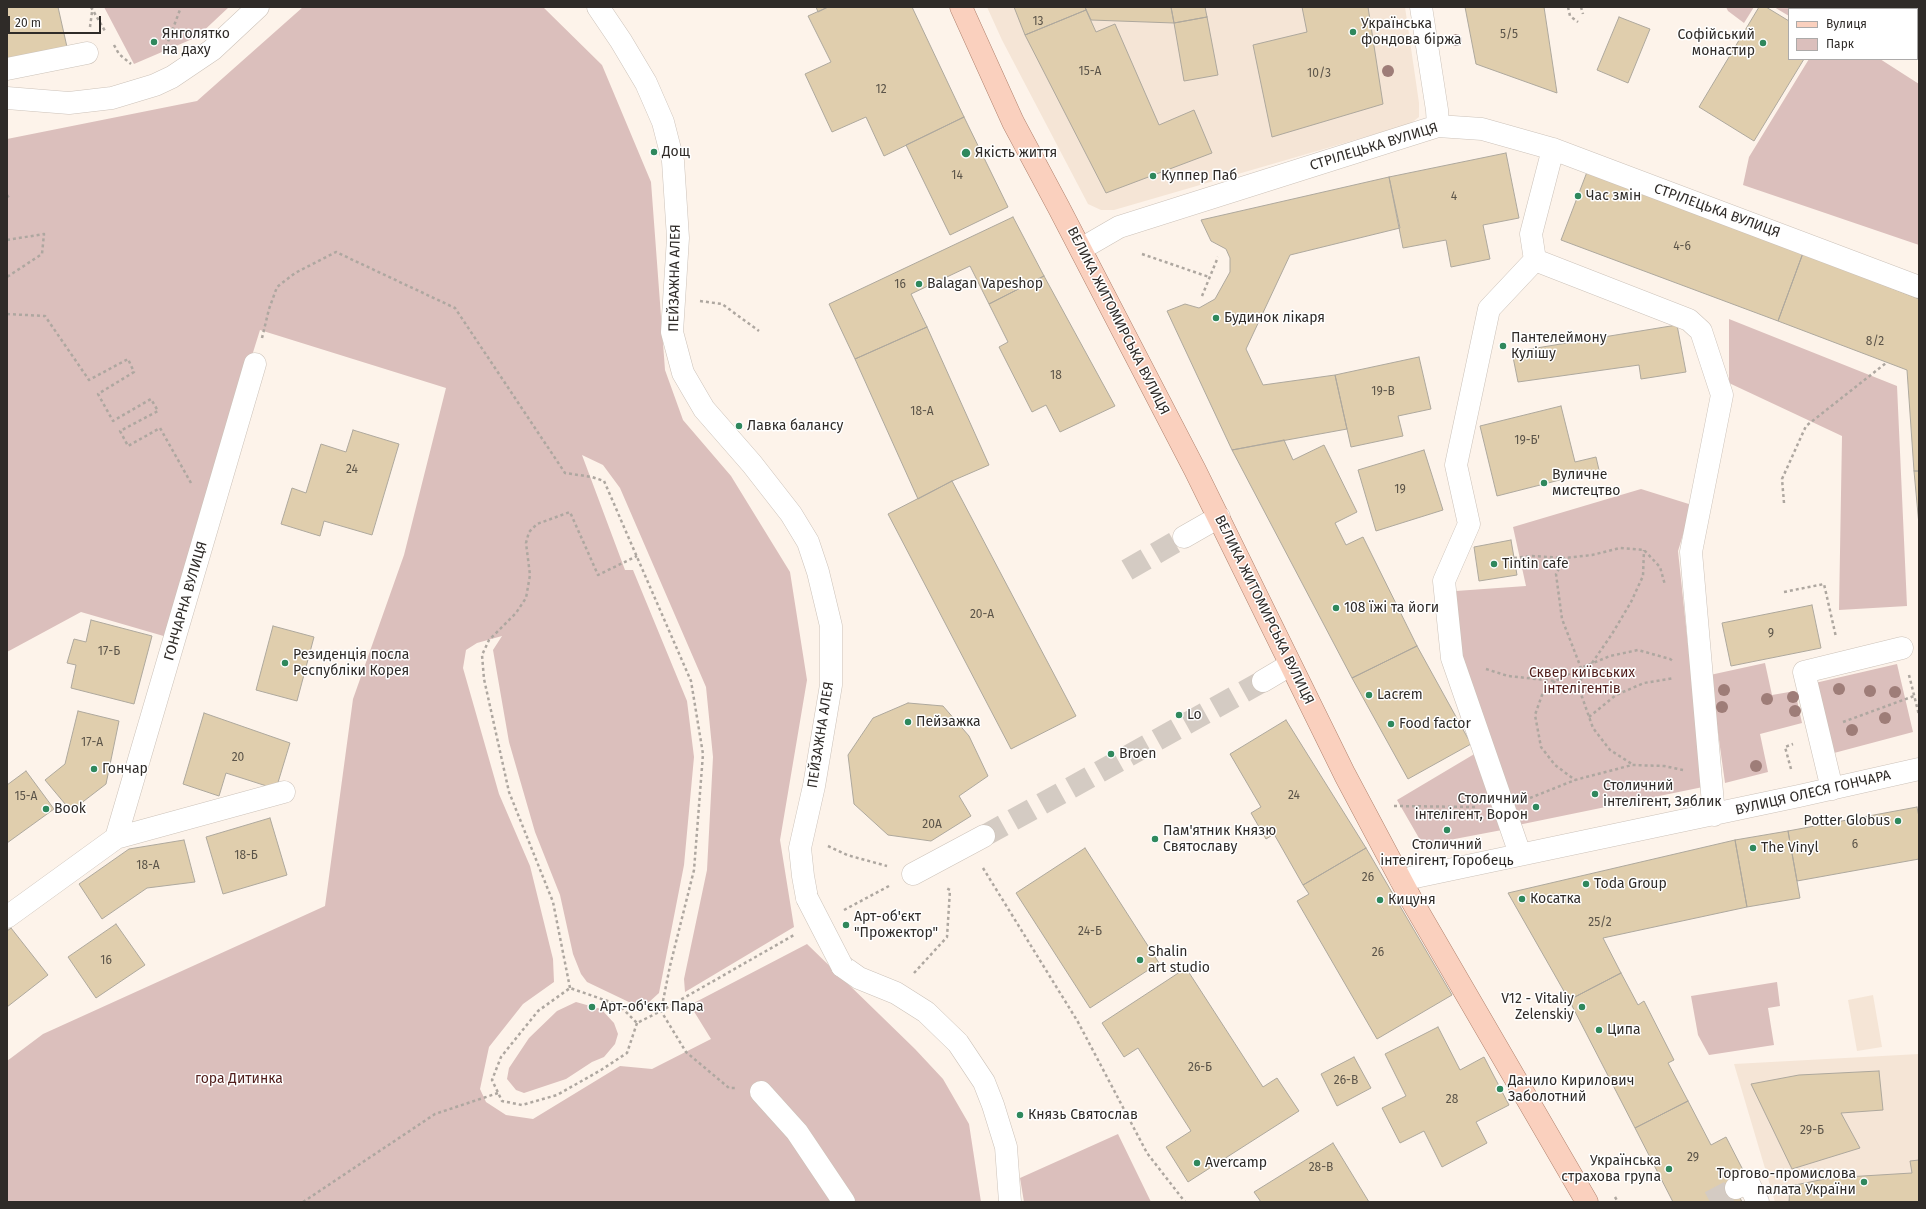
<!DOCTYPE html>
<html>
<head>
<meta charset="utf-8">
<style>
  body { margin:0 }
  #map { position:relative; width:1926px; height:1209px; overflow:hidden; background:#fdf3ea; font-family:"Fira Sans",sans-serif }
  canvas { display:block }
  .frame { position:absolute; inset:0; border:8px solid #2f2b28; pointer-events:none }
  .legend { position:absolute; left:1788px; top:8px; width:130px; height:52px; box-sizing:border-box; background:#fff; border:1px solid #acaaa9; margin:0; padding:5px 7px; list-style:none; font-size:12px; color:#2f2b28 }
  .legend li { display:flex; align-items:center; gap:8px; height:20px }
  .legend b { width:20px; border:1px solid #acaaa9 }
  .scale { position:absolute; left:8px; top:16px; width:93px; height:18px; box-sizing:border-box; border:2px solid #2f2b28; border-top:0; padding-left:5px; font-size:12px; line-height:14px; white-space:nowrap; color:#2f2b28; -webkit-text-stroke:3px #fff; paint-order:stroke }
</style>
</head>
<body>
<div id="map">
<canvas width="1926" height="1209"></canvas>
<div class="frame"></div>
<ul class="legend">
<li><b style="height:5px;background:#fad0be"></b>Вулиця</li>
<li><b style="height:11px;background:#dbbfbc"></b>Парк</li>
</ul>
<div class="scale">20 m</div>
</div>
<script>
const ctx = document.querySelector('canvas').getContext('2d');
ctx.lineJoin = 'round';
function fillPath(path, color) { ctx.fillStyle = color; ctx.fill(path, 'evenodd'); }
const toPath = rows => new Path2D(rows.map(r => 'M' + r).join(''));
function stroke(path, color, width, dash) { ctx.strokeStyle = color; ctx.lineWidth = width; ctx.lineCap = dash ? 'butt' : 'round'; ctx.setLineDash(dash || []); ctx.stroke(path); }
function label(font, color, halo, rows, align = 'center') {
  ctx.font = font + ' "Fira Sans",sans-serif'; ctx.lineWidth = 3; ctx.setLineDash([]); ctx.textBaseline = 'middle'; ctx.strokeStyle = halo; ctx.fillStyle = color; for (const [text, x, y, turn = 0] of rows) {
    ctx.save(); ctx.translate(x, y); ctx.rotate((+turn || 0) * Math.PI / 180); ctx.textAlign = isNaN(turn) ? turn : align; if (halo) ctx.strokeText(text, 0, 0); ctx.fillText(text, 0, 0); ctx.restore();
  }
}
fillPath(toPath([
  [987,7,1405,7,1419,103,1419,117,1410,124,1114,210,1101,210,1088,204,1002,40],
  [1873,995,1882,1047,1857,1051,1848,1000],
  [1919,1054,1919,1202,1775,1202,1734,1064]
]), '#f5e5d6');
fillPath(toPath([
  [104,7,229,7,197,37,134,64],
  [303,7,543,7,602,65,651,182,665,370,683,420,731,476,790,572,807,680,780,840,794,927,685,992,684,979,707,870,713,757,706,687,620,488,603,465,582,455,625,570,633,570,687,701,694,757,684,865,659,993,648,1003,633,1004,587,982,581,974,573,954,560,895,535,832,509,742,493,650,502,636,477,643,466,650,463,668,499,794,530,866,553,959,554,982,523,1004,489,1047,480,1089,486,1102,506,1115,533,1119,620,1066,652,1069,711,1039,690,1005,807,944,915,1049,943,1079,969,1124,981,1202,7,1202,7,1061,43,1034,325,906,353,699,404,555,446,388,260,330,210,490,167,637,81,612,7,652,7,139,197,101],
  [1726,7,1754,7,1744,23,1728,11],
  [1774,7,1805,7,1808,9,1789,9,1789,16],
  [1809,59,1880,59,1919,84,1919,245,1743,185,1749,157],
  [1729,319,1897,386,1907,606,1839,610,1842,436,1729,383],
  [1641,489,1692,505,1678,551,1703,787,1518,825,1459,659,1456,591,1526,586,1513,527],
  [1765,663,1772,695,1795,691,1802,723,1760,734,1768,772,1725,783,1710,675],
  [1897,664,1913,732,1834,753,1815,683],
  [1476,753,1502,830,1423,845,1397,800],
  [1777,982,1780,1006,1768,1008,1774,1045,1709,1055,1698,1035,1691,996],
  [576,1002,601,1009,614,1023,618,1034,615,1044,604,1057,592,1062,566,1079,524,1093,516,1090,507,1079,509,1068,529,1038,557,1011],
  [1118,1134,1151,1202,1024,1202,1020,1178]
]), '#dbbfbc');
const building = toPath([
  [7,7,58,7,67,47,7,61,7,7],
  [816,7,828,7,818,12,816,7],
  [828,7,912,7,964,117,884,156,866,117,832,132,805,74,831,62,808,16,828,7],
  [1014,7,1085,7,1086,10,1025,35,1014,7],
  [1085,7,1171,7,1174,23,1091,20,1085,7],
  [1171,7,1205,7,1207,17,1174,23,1171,7],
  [1302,7,1368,7,1383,104,1272,137,1253,45,1307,32,1302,7],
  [1465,7,1544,7,1557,93,1476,64,1465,7],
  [1759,7,1766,7,1789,21,1789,59,1804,59,1754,141,1699,107,1759,7],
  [1867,7,1919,7,1919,41,1917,39,1917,9,1870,9,1867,7],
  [1086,10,1096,32,1115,24,1159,125,1194,110,1212,153,1106,193,1025,35,1086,10],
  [1207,17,1218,75,1184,81,1174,23,1207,17],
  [1619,17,1650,29,1628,83,1597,70,1619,17],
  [964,117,1008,207,950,235,906,145,964,117],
  [1506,153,1519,218,1483,225,1490,259,1451,267,1446,240,1403,248,1389,177,1506,153],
  [1587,172,1803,253,1778,321,1561,240,1587,172],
  [1389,177,1400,228,1290,255,1246,349,1263,385,1335,375,1347,429,1232,450,1167,311,1185,304,1199,308,1215,299,1230,272,1230,258,1226,249,1211,241,1201,220,1389,177],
  [1013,217,1044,276,989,304,970,266,911,294,927,327,855,359,829,304,1013,217],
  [1803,253,1919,299,1919,471,1914,471,1907,370,1778,321,1803,253],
  [1044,276,1115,406,1060,432,1046,405,1032,412,999,347,1008,342,989,304,1044,276],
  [1677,325,1686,372,1641,379,1639,365,1518,382,1512,352,1677,325],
  [927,327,989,465,952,481,918,499,855,359,927,327],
  [1419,357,1431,409,1398,416,1403,436,1351,447,1335,375,1419,357],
  [1561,406,1575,462,1596,457,1599,470,1497,496,1480,426,1561,406],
  [353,430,399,444,372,535,324,521,320,536,281,524,292,488,306,493,321,444,346,452,353,430],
  [1284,440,1293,460,1324,445,1357,512,1335,523,1346,545,1363,537,1417,646,1352,678,1232,450,1284,440],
  [1424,450,1443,510,1376,531,1358,470,1424,450],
  [1914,471,1919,471,1919,525,1914,471],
  [952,481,1076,716,1011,749,888,514,952,481],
  [1511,540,1517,575,1479,581,1474,547,1511,540],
  [1812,605,1821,648,1731,666,1722,623,1812,605],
  [91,620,152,636,134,704,71,688,76,665,67,663,74,639,86,642,91,620],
  [273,626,314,637,297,701,256,690,273,626],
  [1417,646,1471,744,1408,779,1352,678,1417,646],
  [908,703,943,706,969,736,988,776,959,796,971,816,931,841,888,835,854,804,848,755,873,718,908,703],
  [78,711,119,721,106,784,71,811,45,780,65,764,78,711],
  [204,713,290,743,276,789,226,773,219,796,183,784,204,713],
  [1286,720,1366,848,1303,885,1274,834,1266,839,1251,813,1261,807,1230,754,1286,720],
  [26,771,54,809,7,843,7,785,26,771],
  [1917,807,1919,817,1919,859,1797,881,1788,831,1917,807],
  [270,818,287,875,223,894,206,837,270,818],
  [1788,831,1800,898,1747,907,1735,840,1788,831],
  [184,840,195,882,147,888,102,919,79,884,129,849,184,840],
  [1735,840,1747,907,1603,938,1621,973,1569,1000,1508,893,1735,840],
  [1085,848,1159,963,1090,1008,1016,893,1085,848],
  [1366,848,1452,995,1377,1039,1297,901,1309,894,1303,885,1366,848],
  [116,924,145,965,96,998,68,957,116,924],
  [11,928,48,975,7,1007,7,931,11,928],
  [1186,968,1263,1087,1277,1078,1299,1111,1188,1182,1166,1147,1191,1131,1138,1048,1124,1057,1102,1023,1186,968],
  [1621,973,1638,1005,1644,1001,1674,1060,1668,1063,1688,1101,1635,1128,1569,1000,1621,973],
  [1438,1027,1460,1070,1484,1057,1509,1105,1476,1122,1487,1143,1442,1167,1424,1131,1400,1143,1382,1108,1406,1096,1385,1054,1438,1027],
  [1354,1057,1371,1088,1337,1106,1321,1074,1354,1057],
  [1879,1071,1883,1110,1841,1113,1860,1148,1792,1169,1751,1084,1799,1075,1879,1071],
  [1688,1101,1711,1145,1726,1137,1743,1170,1730,1177,1742,1202,1673,1202,1635,1128,1688,1101],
  [1333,1143,1369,1202,1261,1202,1254,1192,1333,1143],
  [1919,1160,1919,1202,1789,1202,1790,1186,1830,1178,1912,1173,1910,1161,1919,1160]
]);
fillPath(building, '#e0cead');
stroke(building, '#aea89d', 1);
stroke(toPath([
  [1127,570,1184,537],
  [984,836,1263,681],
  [1710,1202,1736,1188]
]), '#d4cbc3', 22, [22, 11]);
const minor = toPath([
  [598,7,621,41,646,83,663,122,673,161,678,238,672,332,683,373,704,409,752,464,791,514,808,542,818,572,831,626,831,685,814,786,800,848,803,876,807,898],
  [1421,7,1437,110,1438,126],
  [7,69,87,53],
  [7,98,69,103,112,98,155,85,172,77,212,50,258,7],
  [1553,149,1531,234,1535,260,1689,320,1701,331,1722,395,1691,552,1714,815],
  [1081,249,1119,227,1438,126,1482,129,1553,149,1919,287],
  [1184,537,1219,517],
  [1263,681,1290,665],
  [1832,789,1804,672,1902,648],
  [116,838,284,792],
  [1520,854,1452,658,1444,581,1469,524,1456,465,1489,309,1535,260],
  [913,874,984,836],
  [1401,880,1799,796,1919,769],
  [7,917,116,838,255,364],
  [842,966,859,978,896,993,926,1012,958,1043,984,1082,993,1105,1006,1147,1010,1202],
  [761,1092,797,1132,844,1202],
  [1736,1188,1748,1182,1758,1202]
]);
const major = toPath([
  [961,7,1013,122,1059,208,1195,470,1345,775,1412,901,1587,1202]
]);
stroke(minor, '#ccc2b9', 23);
stroke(major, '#b0826e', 23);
stroke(toPath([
  [91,7,105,31],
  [1568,7,1570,16,1578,22],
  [1581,7,1583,14],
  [90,27,92,12],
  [114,45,119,54,131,64],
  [166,47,181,7],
  [7,195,9,198,7,199],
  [7,240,44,234,42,254,7,277],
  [1142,254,1209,277],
  [1202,296,1218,257],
  [700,301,722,304,759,331],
  [7,314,45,316,89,380,128,359,134,372,98,394,113,421,151,399,158,411,120,431,128,446,160,428,191,483],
  [262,338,269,309,277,287,295,273,336,252,455,308,565,473,592,477,604,481,691,681,703,754,694,870,670,966,661,1011,686,1052,729,1088,735,1088],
  [1784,503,1782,479,1806,426,1886,363],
  [1514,558,1532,556,1565,558,1592,555,1620,548,1644,550,1660,567,1665,585],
  [1565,558,1556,574,1562,619,1581,668,1581,694,1593,728,1610,750,1632,764],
  [1784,592,1824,584,1836,637],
  [1592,663,1612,634,1631,602,1643,576,1644,550],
  [1486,669,1508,676,1555,681,1581,668,1610,656,1638,650,1670,659,1673,661],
  [1909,675,1919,715],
  [1555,681,1542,695,1535,715,1541,747,1555,765,1575,780],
  [1589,717,1616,695,1644,683,1674,678],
  [1843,722,1914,696],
  [1791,769,1785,747,1793,744],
  [1530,798,1575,780,1632,765,1664,766,1683,770],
  [1394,806,1475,807],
  [828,846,847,855,887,866],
  [983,868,1078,1022,1147,1153,1185,1202],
  [844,910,889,886],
  [914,973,947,937,950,890,946,888],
  [570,988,553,902,509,792,484,679,482,655,489,640,516,613,526,598,530,575,526,543,529,532,537,524,570,512,598,575,637,556],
  [637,1023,627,1053,601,1070,557,1095,522,1105,502,1101,492,1080,501,1057,538,1011,570,988,619,1005,637,1023,661,1011,794,935],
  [1615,1197,1618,1202],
  [303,1202,435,1114,498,1093]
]), '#aea7a0', 2.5, [3, 3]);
stroke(minor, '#fff', 22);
stroke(major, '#fad0be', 22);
const minorBridge = toPath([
  [807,898,842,966]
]);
stroke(minorBridge, '#ccc2b9', 23, []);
stroke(minorBridge, '#fff', 22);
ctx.fillStyle = '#9e7d78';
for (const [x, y] of [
  [1456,40],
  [1388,71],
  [1839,689],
  [1724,690],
  [1870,691],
  [1895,692],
  [1793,697],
  [1767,699],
  [1722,707],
  [1795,711],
  [1885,718],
  [1852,730],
  [1756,766]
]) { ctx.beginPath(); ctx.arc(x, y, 6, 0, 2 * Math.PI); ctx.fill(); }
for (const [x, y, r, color] of [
  [1353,32,4,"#2f885d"],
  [154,42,4,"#2f885d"],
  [1763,43,4,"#2f885d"],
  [654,152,4,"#2f885d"],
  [966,153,5,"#2f885d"],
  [1153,176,4,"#2f885d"],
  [1578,196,4,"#2f885d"],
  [919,284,4,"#2f885d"],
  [1216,318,4,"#2f885d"],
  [1503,346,4,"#2f885d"],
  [739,426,4,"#2f885d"],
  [1544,483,4,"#2f885d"],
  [1494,564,4,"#2f885d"],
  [1336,608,4,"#2f885d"],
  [285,663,4,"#2f885d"],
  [1369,695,4,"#2f885d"],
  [1179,715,4,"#2f885d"],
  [908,722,4,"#2f885d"],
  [1391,724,4,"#2f885d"],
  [1111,754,4,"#2f885d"],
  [94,769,4,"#2f885d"],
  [1595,794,4,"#2f885d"],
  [1536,807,4,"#2f885d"],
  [46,809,4,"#2f885d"],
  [1898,821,4,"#2f885d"],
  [1447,830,4,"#2f885d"],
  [1155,839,4,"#2f885d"],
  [1753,848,4,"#2f885d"],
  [1586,884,4,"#2f885d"],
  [1522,899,4,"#2f885d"],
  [1380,900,4,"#2f885d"],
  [846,925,4,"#2f885d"],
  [1140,960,4,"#2f885d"],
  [592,1007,4,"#2f885d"],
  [1582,1007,4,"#2f885d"],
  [1599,1030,4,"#2f885d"],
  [1500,1089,4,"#2f885d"],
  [1020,1115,4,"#2f885d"],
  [1197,1163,4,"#2f885d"],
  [1669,1169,4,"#2f885d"],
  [1864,1182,4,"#2f885d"]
]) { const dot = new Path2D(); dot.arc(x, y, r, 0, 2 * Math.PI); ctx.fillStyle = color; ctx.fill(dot); stroke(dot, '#fff', 1.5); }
label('12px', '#5b5449', null, [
  ["13",1038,22],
  ["5/5",1509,35],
  ["15-А",1090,72],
  ["10/3",1319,74],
  ["12",881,90],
  ["14",957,176],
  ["4",1454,197],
  ["4-6",1682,247],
  ["16",900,285],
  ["8/2",1875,342],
  ["18",1056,376],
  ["19-В",1383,392],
  ["18-А",922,412],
  ["19-Б'",1527,441],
  ["24",352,470],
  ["19",1400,490],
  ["20-А",982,615],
  ["9",1771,634],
  ["17-Б",109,652],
  ["17-А",92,743],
  ["20",238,758],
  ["24",1294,796],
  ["15-А",26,797],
  ["20А",932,825],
  ["6",1855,845],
  ["18-Б",246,856],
  ["18-А",148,866],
  ["26",1368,878],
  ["25/2",1600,923],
  ["24-Б",1090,932],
  ["26",1378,953],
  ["16",106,961],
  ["26-Б",1200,1068],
  ["26-В",1346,1081],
  ["28",1452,1100],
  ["29-Б",1812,1131],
  ["29",1693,1158],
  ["28-В",1321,1168]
]);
label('14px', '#2f2b28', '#fff', [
  ["Українська",1361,24],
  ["фондова біржа",1361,40],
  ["Янголятко",162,34],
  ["на даху",162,50],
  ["Софійський",1755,35,"right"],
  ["монастир",1755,51,"right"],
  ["Дощ",662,152],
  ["Якість життя",975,153],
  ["Куппер Паб",1161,176],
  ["Час змін",1586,196],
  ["Balagan Vapeshop",927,284],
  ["Будинок лікаря",1224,318],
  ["Пантелеймону",1511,338],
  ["Кулішу",1511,354],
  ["Лавка балансу",747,426],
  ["Вуличне",1552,475],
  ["мистецтво",1552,491],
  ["Tintin cafe",1502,564],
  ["108 їжі та йоги",1344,608],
  ["Резиденція посла",293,655],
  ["Республіки Корея",293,671],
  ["Lacrem",1377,695],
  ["Lo",1187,715],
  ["Пейзажка",916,722],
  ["Food factor",1399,724],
  ["Broen",1119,754],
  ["Гончар",102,769],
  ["Столичний",1603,786],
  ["інтелігент, Зяблик",1603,802],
  ["Столичний",1528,799,"right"],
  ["інтелігент, Ворон",1528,815,"right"],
  ["Book",54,809],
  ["Potter Globus",1890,821,"right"],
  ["Пам'ятник Князю",1163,831],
  ["Святославу",1163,847],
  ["Столичний",1447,845,"center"],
  ["інтелігент, Горобець",1447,861,"center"],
  ["The Vinyl",1761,848],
  ["Toda Group",1594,884],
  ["Косатка",1530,899],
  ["Кицуня",1388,900],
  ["Арт-об'єкт",854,917],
  ["\"Прожектор\"",854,933],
  ["Shalin",1148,952],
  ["art studio",1148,968],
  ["V12 - Vitaliy",1574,999,"right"],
  ["Zelenskiy",1574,1015,"right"],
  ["Арт-об'єкт Пара",600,1007],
  ["Ципа",1607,1030],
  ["Данило Кирилович",1508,1081],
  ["Заболотний",1508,1097],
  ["Князь Святослав",1028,1115],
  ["Українська",1661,1161,"right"],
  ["страхова група",1661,1177,"right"],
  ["Avercamp",1205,1163],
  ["Торгово-промислова",1856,1174,"right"],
  ["палата України",1856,1190,"right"]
], 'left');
label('14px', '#2f2b28', '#fff', [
  ["СТРІЛЕЦЬКА ВУЛИЦЯ",1374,147,-17],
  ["СТРІЛЕЦЬКА ВУЛИЦЯ",1717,211,20],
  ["ПЕЙЗАЖНА АЛЕЯ",675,278,-89],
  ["ВЕЛИКА ЖИТОМИРСЬКА ВУЛИЦЯ",1118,321,63],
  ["ГОНЧАРНА ВУЛИЦЯ",186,601,-74],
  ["ВЕЛИКА ЖИТОМИРСЬКА ВУЛИЦЯ",1264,610,64],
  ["ПЕЙЗАЖНА АЛЕЯ",821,735,-81],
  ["ВУЛИЦЯ ОЛЕСЯ ГОНЧАРА",1813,793,-13]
]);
label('14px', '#501d1a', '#fff', [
  ["Сквер київських",1582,673],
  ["інтелігентів",1582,689],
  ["гора Дитинка",239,1079]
]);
</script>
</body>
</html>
